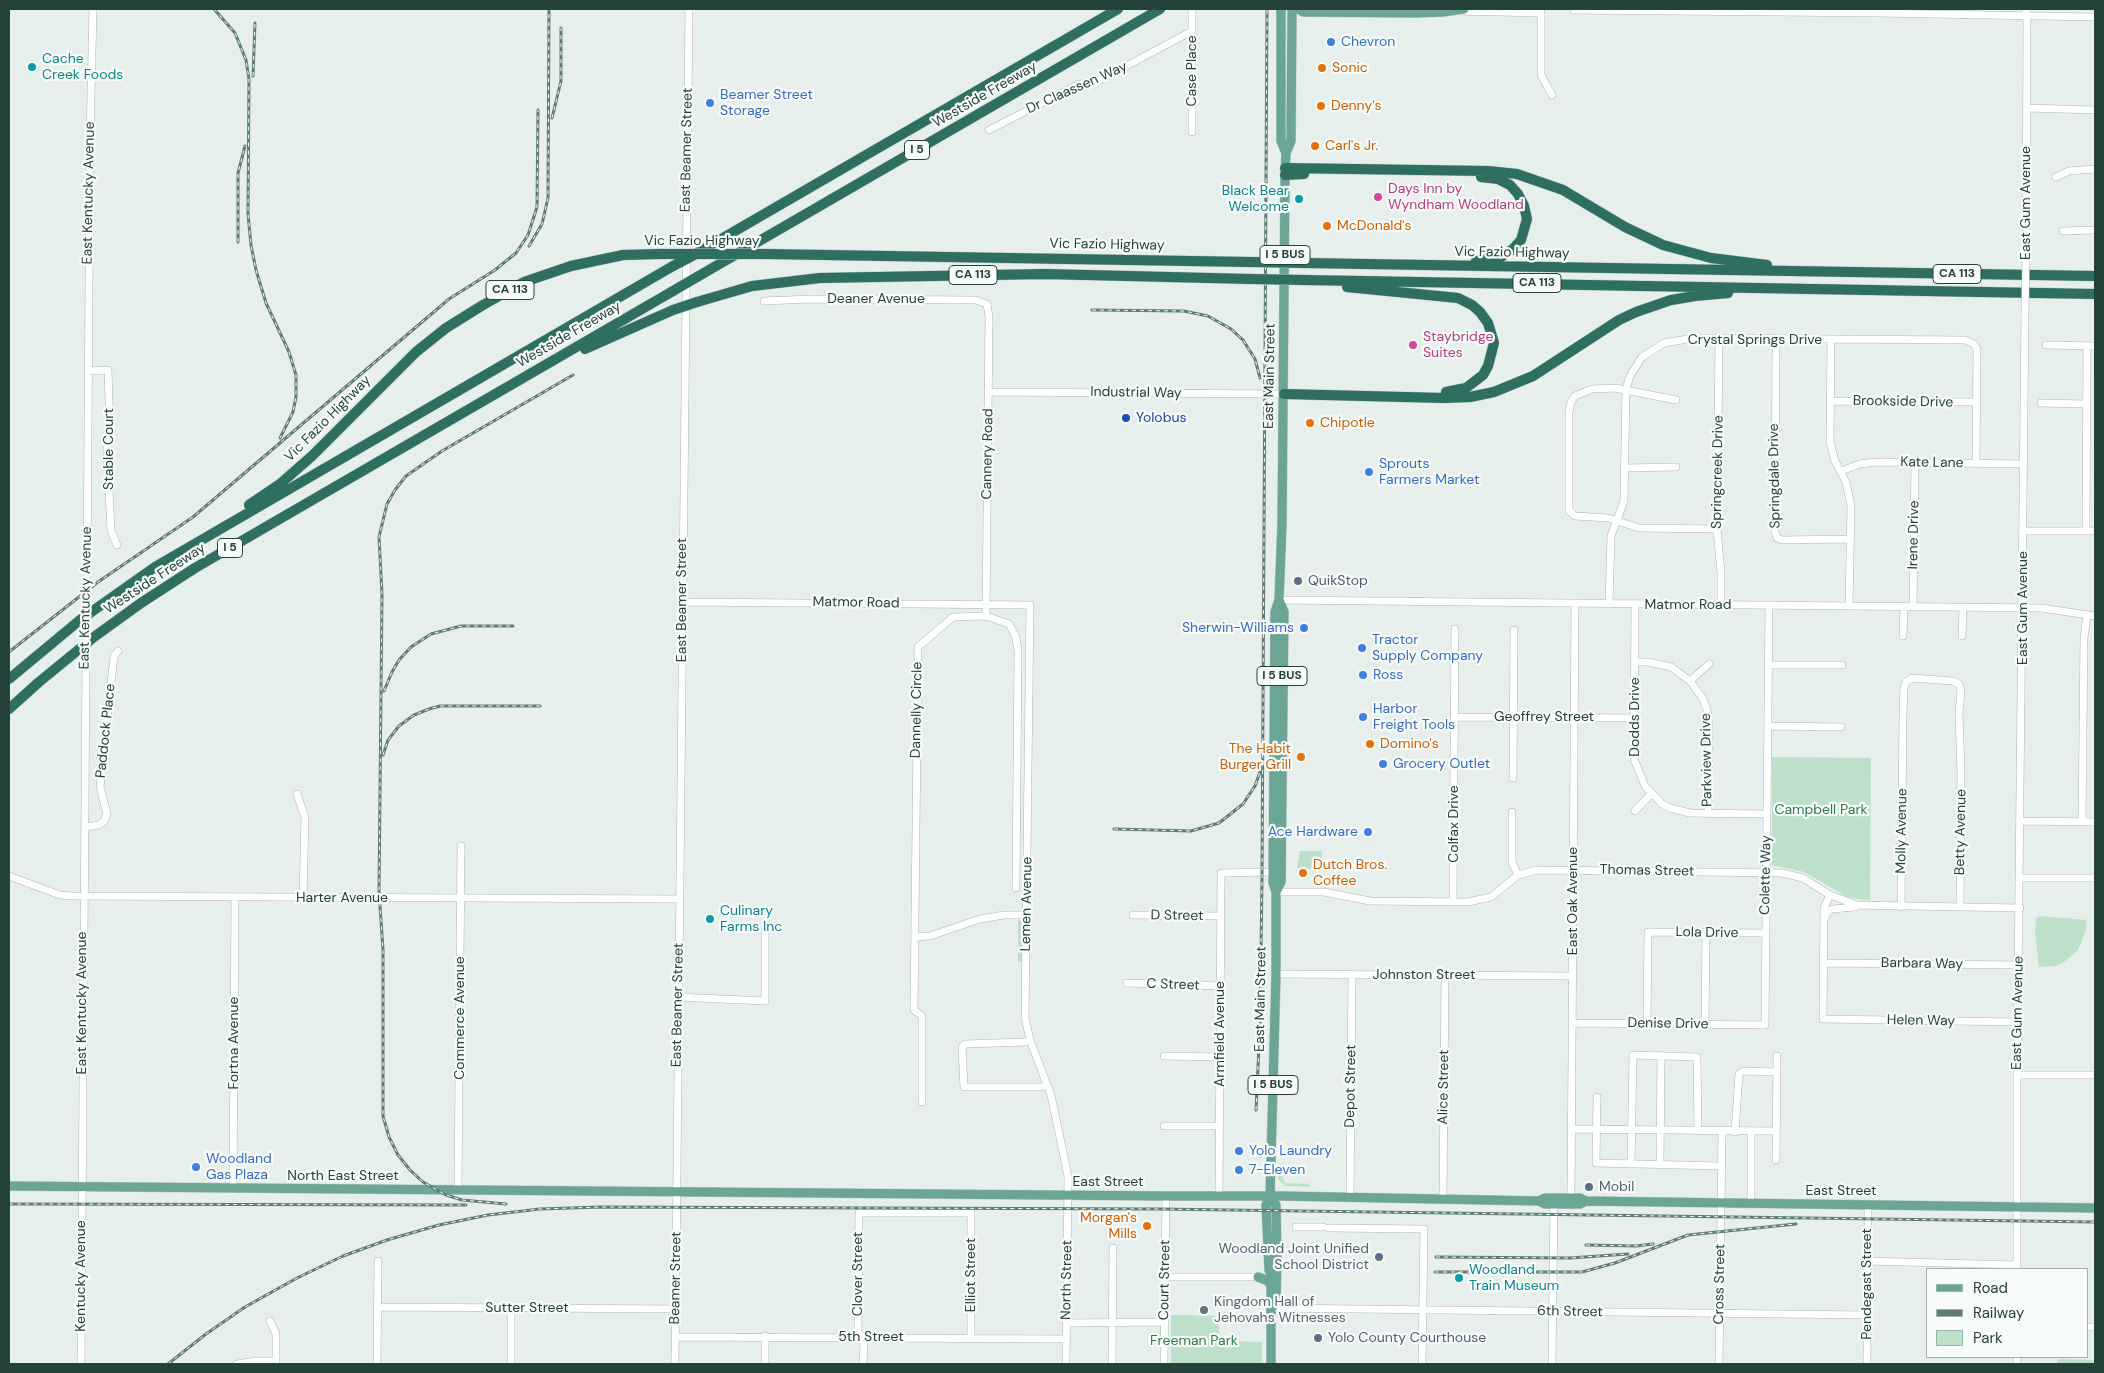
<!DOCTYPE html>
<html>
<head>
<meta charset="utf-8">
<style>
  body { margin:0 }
  #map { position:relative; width:2104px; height:1373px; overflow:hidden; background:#e6efeb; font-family:"DM Sans",sans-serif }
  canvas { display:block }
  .frame { position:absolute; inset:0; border:10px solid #24423a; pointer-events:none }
  .legend { position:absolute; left:1926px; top:1268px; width:162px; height:90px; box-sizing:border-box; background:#f7fbf9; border:1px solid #a3b1ad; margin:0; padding:6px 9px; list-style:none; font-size:15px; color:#24423a }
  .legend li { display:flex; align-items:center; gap:10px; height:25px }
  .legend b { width:25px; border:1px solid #a3b1ad }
</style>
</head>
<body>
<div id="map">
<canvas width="2104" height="1373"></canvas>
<div class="frame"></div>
<ul class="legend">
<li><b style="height:6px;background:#6aa596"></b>Road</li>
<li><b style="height:6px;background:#5f7d75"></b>Railway</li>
<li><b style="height:14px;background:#bfe0c8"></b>Park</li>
</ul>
</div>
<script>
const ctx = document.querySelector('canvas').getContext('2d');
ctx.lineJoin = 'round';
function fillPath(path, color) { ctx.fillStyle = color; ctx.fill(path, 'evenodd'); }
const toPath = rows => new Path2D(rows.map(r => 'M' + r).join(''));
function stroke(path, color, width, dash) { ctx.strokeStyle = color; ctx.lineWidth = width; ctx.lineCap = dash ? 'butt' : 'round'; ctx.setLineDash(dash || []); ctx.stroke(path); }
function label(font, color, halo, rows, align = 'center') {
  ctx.font = font + ' "DM Sans",sans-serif'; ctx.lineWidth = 4.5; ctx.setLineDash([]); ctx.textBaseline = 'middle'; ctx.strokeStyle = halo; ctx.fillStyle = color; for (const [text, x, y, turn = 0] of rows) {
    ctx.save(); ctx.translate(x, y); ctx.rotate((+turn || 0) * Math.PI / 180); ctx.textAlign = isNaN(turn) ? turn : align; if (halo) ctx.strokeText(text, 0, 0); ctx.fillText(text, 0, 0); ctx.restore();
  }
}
fillPath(toPath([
  [1772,757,1871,758,1870,901,1847,897,1804,872,1772,865],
  [1300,851,1322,851,1322,863,1312,864,1311,869,1297,868],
  [2039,916,2087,920,2086,930,2078,950,2067,960,2056,966,2039,967,2035,933,2036,919],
  [1018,919,1022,922,1022,961,1018,962],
  [1278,1174,1282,1176,1285,1183,1308,1184,1309,1181,1309,1187,1285,1186,1278,1179],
  [1171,1315,1219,1316,1219,1341,1262,1342,1262,1364,1171,1364],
  [2058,1359,2095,1360,2095,1364,2057,1364]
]), '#bfe0c8');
const minor = toPath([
  [1540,9,1541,13,1541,75,1552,95],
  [2026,9,2027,24,2026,255],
  [1574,10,1879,13,2095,17],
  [1458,11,1541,13],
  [2027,108,2095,110],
  [989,130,1077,85,1102,79,1192,31],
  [1192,132,1192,9],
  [2056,177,2069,171,2095,169],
  [2063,231,2095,230],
  [764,301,811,299,976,300,987,304,989,317,986,616],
  [1719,340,1717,529,1721,573,1721,605],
  [1776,340,1775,532,1777,538,1782,540,1850,539],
  [1831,340,1830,442,1835,461,1846,482,1851,506,1849,606],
  [2046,345,2095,346],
  [88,371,108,370,110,431,107,447,111,531,117,545],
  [988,392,1284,394],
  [1676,400,1615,388,1592,389,1575,396,1571,402,1569,412,1569,511,1575,516,1608,518,1639,528,1717,529],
  [1830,401,1977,402],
  [2041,403,2086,404],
  [1625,468,1676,467],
  [1841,471,1860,464,1875,462,2024,464],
  [2023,531,2095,531],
  [2086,531,2087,346],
  [87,575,90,139,93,9],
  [1279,600,2041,608,2095,616],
  [682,602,1030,605,1025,1018,1030,1040,1051,1095,1068,1176,1066,1364],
  [1609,604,1611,536,1624,501,1626,389,1630,376,1642,357,1664,343,1694,338,1965,340,1974,344,1977,349,1976,463],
  [1635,604,1634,759,1645,786,1662,804,1670,808,1690,813,1767,814],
  [1913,607,1915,463],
  [1903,636,1904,607],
  [1962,636,1963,607],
  [1635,662,1649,662,1671,667,1690,681,1703,699,1707,710,1709,727,1708,814],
  [1769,665,1842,665],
  [1690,681,1709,664],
  [1454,717,1634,718],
  [1768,726,1841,727],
  [1513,778,1514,630],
  [297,794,305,817,303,898],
  [1635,811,1651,794],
  [1512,812,1512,862,1518,875],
  [2021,821,2095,822],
  [2082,822,2084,638,2087,615],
  [85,827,99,825,104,821,107,814,100,787,114,656,118,651],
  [9,876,60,895,73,896,679,899],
  [2020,878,2095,878],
  [1276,892,1324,892,1370,901,1468,902,1491,897,1518,875,1537,870,1782,873,1803,878,1830,895,1857,905,2020,908],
  [1830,895,1824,908,1823,1019,2018,1022],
  [1453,902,1455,629],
  [1901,907,1903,714,1904,688,1906,682,1912,678,1953,681,1959,684,1961,690,1959,713,1961,773,1960,907],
  [1133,915,1220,916],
  [1825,918,1827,913,1832,909,1855,907],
  [915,937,930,936,980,919,1004,915,1027,915],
  [1824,963,2019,965],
  [1276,974,1573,976],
  [1127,983,1220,986],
  [678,997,765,1001,765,930],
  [1572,1023,1765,1025,1769,605],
  [1647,1024,1648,932,1765,933],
  [1705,1025,1706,933],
  [1030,1040,1025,1042,965,1044,962,1047,964,1087,1041,1087,1047,1085],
  [1164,1056,1220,1057],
  [2017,1075,2095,1075],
  [1597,1097,1596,1163,1721,1166],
  [922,1102,922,1016,914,1010,918,647,953,617,986,616,1009,624,1016,637,1018,651,1016,888],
  [1164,1126,1219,1126],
  [1571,1129,1775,1131],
  [1735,1132,1739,1074,1744,1071,1777,1072],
  [1776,1160,1777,1056],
  [1631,1163,1633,1055,1697,1057,1698,1131],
  [1660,1163,1661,1055],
  [233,1189,235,897],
  [458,1190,461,846],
  [1219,1196,1221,873,1273,872],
  [1350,1197,1352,974],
  [1571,1198,1575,603],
  [1443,1199,1445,975],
  [1751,1204,1751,1132],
  [1296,1227,1323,1227],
  [1329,1228,1424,1229,1422,1364],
  [1867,1261,2017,1265],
  [2017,1269,2017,1075,2025,312],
  [1165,1277,1258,1277],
  [378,1307,675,1309],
  [1272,1308,1867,1315],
  [270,1321,276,1334,276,1364],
  [1067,1323,1165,1322],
  [2088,1327,2095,1327],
  [675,1337,1066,1339],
  [2017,1357,2017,1364],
  [81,1364,86,661],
  [237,1364,256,1361,276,1361],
  [377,1364,378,1261],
  [511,1364,511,1308],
  [675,1364,689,9],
  [765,1364,765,1336],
  [863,1364,864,1342,858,1332,859,1213,971,1213,971,1338],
  [1112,1364,1113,1248],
  [1164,1364,1166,1196],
  [1552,1364,1554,1204],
  [1719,1364,1722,1131],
  [1867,1364,1868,1204]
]);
const major = toPath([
  [1281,9,1281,141,1286,153],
  [1298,9,1303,12,1415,13,1443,12,1464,9],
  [1276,892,1281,882,1284,612,1279,600],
  [9,1186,1166,1196,1282,1196,1539,1201,1545,1198,1580,1198,1586,1201,2095,1208],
  [1270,1196,1276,1205,1277,1258,1276,1302,1272,1308],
  [1539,1201,1545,1204,1580,1204,1586,1201],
  [1258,1277,1268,1281,1270,1284],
  [1271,1364,1271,1275,1269,1270,1266,1205,1270,1196,1276,974,1276,892,1273,882,1275,612,1279,600,1282,523,1285,175,1286,153,1291,141,1292,9]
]);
const highway = toPath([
  [1285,168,1488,171,1517,174,1563,190,1625,227,1663,245,1711,258,1767,265],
  [1285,175,1304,174],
  [697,253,1118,9],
  [765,254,1251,262],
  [1476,261,1501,257,1513,249,1521,240,1527,219,1524,206,1518,194,1510,185,1498,179,1481,177],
  [1305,263,2095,276],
  [697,277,1160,9],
  [1304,280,2095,294],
  [1347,287,1458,298,1472,305,1480,312,1488,323,1494,343,1488,366,1483,375,1466,388,1446,392],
  [697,302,752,286,820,278,1045,274,1251,279],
  [585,349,673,310],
  [1284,394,1444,398,1470,397,1494,392,1533,376,1619,320,1636,312,1671,300,1695,296,1728,293],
  [249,505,280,484,312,456,416,352,446,328,483,305,524,282,571,266,623,255,661,254],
  [9,679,80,620,155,567,673,266],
  [9,709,39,682,94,637,141,603,195,568,673,291]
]);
stroke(minor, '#a8b8b2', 8);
stroke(major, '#c2cac8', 10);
stroke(highway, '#c2cac8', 11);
stroke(minor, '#fff', 7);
stroke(major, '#6aa596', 9);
stroke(highway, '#2f6f62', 10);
const rail = toPath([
  [214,9,235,33,246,60,249,79,248,214,251,245,256,270,266,303,289,352,296,375,296,397,293,412,280,438],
  [253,76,255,23],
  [552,118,561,81,561,28],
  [238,242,238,173,245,146],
  [529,246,542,224,548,198,549,9],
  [1092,310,1184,311,1208,316,1231,329,1243,340,1255,359,1260,378],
  [9,652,98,582,193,517,449,299,495,270,516,253,528,235,537,207,538,110],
  [384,691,392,672,399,660,411,647,431,634,461,626,513,626],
  [383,755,388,740,399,726,414,715,429,709,440,706,540,706],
  [1114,829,1191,831,1219,823,1243,804,1255,786,1260,772],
  [1256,1110,1260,1024,1262,878,1267,9],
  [9,1204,466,1205],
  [506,1204,462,1200,446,1195,423,1182,410,1170,398,1155,389,1137,383,1116,383,950,379,891,382,594,379,537,387,504,395,490,406,476,442,451,573,375],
  [1586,1245,1636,1246,1653,1244],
  [1436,1257,1570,1258,1628,1254],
  [1435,1272,1582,1272,1615,1263,1688,1235,1796,1224],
  [168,1364,206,1334,245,1307,297,1278,343,1256,387,1240,439,1225,488,1215,540,1209,601,1207,1158,1209,2095,1222]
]);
stroke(rail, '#5f7d75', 3);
stroke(rail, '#f7fbf9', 1, [4]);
const minorBridge = toPath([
  [2025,312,2026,255],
  [86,661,87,575]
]);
const highwayBridge = toPath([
  [661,254,765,254],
  [1251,262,1305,263],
  [673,266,694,255],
  [1251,279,1304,280],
  [673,291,697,277],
  [673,310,697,302]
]);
stroke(minorBridge, '#a8b8b2', 8, []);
stroke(highwayBridge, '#c2cac8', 11, []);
stroke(minorBridge, '#fff', 7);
stroke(highwayBridge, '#2f6f62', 10);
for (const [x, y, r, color] of [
  [1331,42,5,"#3f7fe0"],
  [32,67,5,"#0f9aa8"],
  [1322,68,5,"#e8710a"],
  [710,103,5,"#3f7fe0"],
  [1321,106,5,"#e8710a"],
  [1315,146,5,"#e8710a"],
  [1378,197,5,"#d1479c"],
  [1299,199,5,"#0f9aa8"],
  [1327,226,5,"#e8710a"],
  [1413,345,5,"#d1479c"],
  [1126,418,5,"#1a4fb4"],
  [1310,423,5,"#e8710a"],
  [1369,472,5,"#3f7fe0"],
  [1298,581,5,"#5c6f8a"],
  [1304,628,5,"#3f7fe0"],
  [1362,648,5,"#3f7fe0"],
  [1363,675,5,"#3f7fe0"],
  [1363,717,5,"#3f7fe0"],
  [1370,744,5,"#e8710a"],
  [1301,757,5,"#e8710a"],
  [1383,764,5,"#3f7fe0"],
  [1368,832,5,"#3f7fe0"],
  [1303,873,5,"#e8710a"],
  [710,919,5,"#0f9aa8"],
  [1239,1151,5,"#3f7fe0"],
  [196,1167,5,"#3f7fe0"],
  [1239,1170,5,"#3f7fe0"],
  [1589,1187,5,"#5c6f8a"],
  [1147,1226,5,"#e8710a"],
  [1379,1257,5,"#5c6f8a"],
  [1459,1278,5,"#0f9aa8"],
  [1204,1310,5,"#6b7280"],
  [1318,1338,5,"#5c6f8a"]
]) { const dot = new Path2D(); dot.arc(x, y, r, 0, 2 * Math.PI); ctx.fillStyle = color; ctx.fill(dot); stroke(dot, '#f7fbf9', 2); }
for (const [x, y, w] of [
  [917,150,25],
  [1285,255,50],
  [1957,274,48],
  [973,275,48],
  [1537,283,48],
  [510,290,48],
  [230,548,25],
  [1282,676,50],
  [1273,1085,50]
]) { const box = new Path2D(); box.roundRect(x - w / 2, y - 9.5, w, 19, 4); ctx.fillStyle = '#f7fbf9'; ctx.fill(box); stroke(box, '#24423a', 1); }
label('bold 12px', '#24423a', null, [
  ["I 5",917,150],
  ["I 5 BUS",1285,255],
  ["CA 113",1957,274],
  ["CA 113",973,275],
  ["CA 113",1537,283],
  ["CA 113",510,290],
  ["I 5",230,548],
  ["I 5 BUS",1282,676],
  ["I 5 BUS",1273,1085]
]);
label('14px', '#366cbe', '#f7fbf9', [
  ["Chevron",1341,42],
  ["Beamer Street",720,95],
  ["Storage",720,111],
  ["Sprouts",1379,464],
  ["Farmers Market",1379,480],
  ["Sherwin-Williams",1294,628,"right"],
  ["Tractor",1372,640],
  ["Supply Company",1372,656],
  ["Ross",1373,675],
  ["Harbor",1373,709],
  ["Freight Tools",1373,725],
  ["Grocery Outlet",1393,764],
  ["Ace Hardware",1358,832,"right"],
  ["Yolo Laundry",1249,1151],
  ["Woodland",206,1159],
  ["Gas Plaza",206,1175],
  ["7-Eleven",1249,1170]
], 'left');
label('14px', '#0d838f', '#f7fbf9', [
  ["Cache",42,59],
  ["Creek Foods",42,75],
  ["Black Bear",1289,191,"right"],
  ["Welcome",1289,207,"right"],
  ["Culinary",720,911],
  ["Farms Inc",720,927],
  ["Woodland",1469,1270],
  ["Train Museum",1469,1286]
], 'left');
label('14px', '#c56008', '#f7fbf9', [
  ["Sonic",1332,68],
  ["Denny's",1331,106],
  ["Carl's Jr.",1325,146],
  ["McDonald's",1337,226],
  ["Chipotle",1320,423],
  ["Domino's",1380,744],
  ["The Habit",1291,749,"right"],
  ["Burger Grill",1291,765,"right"],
  ["Dutch Bros.",1313,865],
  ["Coffee",1313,881],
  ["Morgan's",1137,1218,"right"],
  ["Mills",1137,1234,"right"]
], 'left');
label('14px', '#24423a', '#f7fbf9', [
  ["Case Place",1192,71,-90],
  ["Dr Claassen Way",1077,88,-24],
  ["Westside Freeway",985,95,-30],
  ["East Beamer Street",687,150,-89],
  ["East Kentucky Avenue",89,193,-89],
  ["East Gum Avenue",2026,203,-90],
  ["Vic Fazio Highway",702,241],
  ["Vic Fazio Highway",1107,245,1],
  ["Vic Fazio Highway",1512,253,1],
  ["Deaner Avenue",876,299],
  ["Westside Freeway",569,335,-30],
  ["Crystal Springs Drive",1755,340],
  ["East Main Street",1270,376,-89],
  ["Industrial Way",1136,393,1],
  ["Brookside Drive",1903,402,1],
  ["Vic Fazio Highway",328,419,-45],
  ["Stable Court",109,449,-90],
  ["Cannery Road",988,454,-89],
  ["Kate Lane",1932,463,1],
  ["Springcreek Drive",1718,472,-89],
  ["Springdale Drive",1775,476,-91],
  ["Irene Drive",1914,535,-89],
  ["Westside Freeway",155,579,-33],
  ["East Kentucky Avenue",86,598,-89],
  ["East Beamer Street",682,600,-90],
  ["Matmor Road",856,603,1],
  ["Matmor Road",1688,605],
  ["East Gum Avenue",2023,608,-90],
  ["Dannelly Circle",917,710,-89],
  ["Geoffrey Street",1544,717],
  ["Dodds Drive",1635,717,-90],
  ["Paddock Place",106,731,-84],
  ["Parkview Drive",1707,760,-91],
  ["Colfax Drive",1454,824,-90],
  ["Molly Avenue",1902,831,-89],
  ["Betty Avenue",1961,832,-89],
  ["Thomas Street",1647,871,1],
  ["Colette Way",1766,875,-89],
  ["Harter Avenue",342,898],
  ["East Oak Avenue",1573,901,-90],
  ["Lemen Avenue",1027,904,-89],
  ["D Street",1177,916,1],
  ["Lola Drive",1707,933,1],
  ["Barbara Way",1922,964,1],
  ["Johnston Street",1424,975],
  ["C Street",1173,985,2],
  ["East Main Street",1261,999,-89],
  ["East Kentucky Avenue",82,1003,-90],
  ["East Beamer Street",678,1005,-89],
  ["East Gum Avenue",2018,1013,-89],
  ["Commerce Avenue",460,1018,-90],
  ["Helen Way",1921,1021,1],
  ["Denise Drive",1668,1024,1],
  ["Armfield Avenue",1220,1034,-90],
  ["Fortna Avenue",234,1043,-90],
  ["Depot Street",1351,1086,-89],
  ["Alice Street",1444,1087,-89],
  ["North East Street",343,1176],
  ["East Street",1108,1182],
  ["East Street",1841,1191],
  ["Clover Street",858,1274,-90],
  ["Elliot Street",971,1275,-90],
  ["Kentucky Avenue",81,1276,-90],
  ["Beamer Street",676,1278,-89],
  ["North Street",1067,1280,-89],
  ["Court Street",1165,1280,-89],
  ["Cross Street",1720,1284,-89],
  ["Pendegast Street",1867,1284,-90],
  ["Sutter Street",527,1308],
  ["6th Street",1570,1312,1],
  ["5th Street",871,1337]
]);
label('14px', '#b23c85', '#f7fbf9', [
  ["Days Inn by",1388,189],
  ["Wyndham Woodland",1388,205],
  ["Staybridge",1423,337],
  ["Suites",1423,353]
], 'left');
label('14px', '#164399', '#f7fbf9', [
  ["Yolobus",1136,418]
], 'left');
label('14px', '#4e5e75', '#f7fbf9', [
  ["QuikStop",1308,581],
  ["Mobil",1599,1187],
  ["Woodland Joint Unified",1369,1249,"right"],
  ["School District",1369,1265,"right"],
  ["Yolo County Courthouse",1328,1338]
], 'left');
label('14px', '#2d7a4b', '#f7fbf9', [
  ["Campbell Park",1821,810],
  ["Freeman Park",1194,1341]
]);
label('14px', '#5b616d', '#f7fbf9', [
  ["Kingdom Hall of",1214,1302],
  ["Jehovahs Witnesses",1214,1318]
], 'left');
</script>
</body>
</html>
